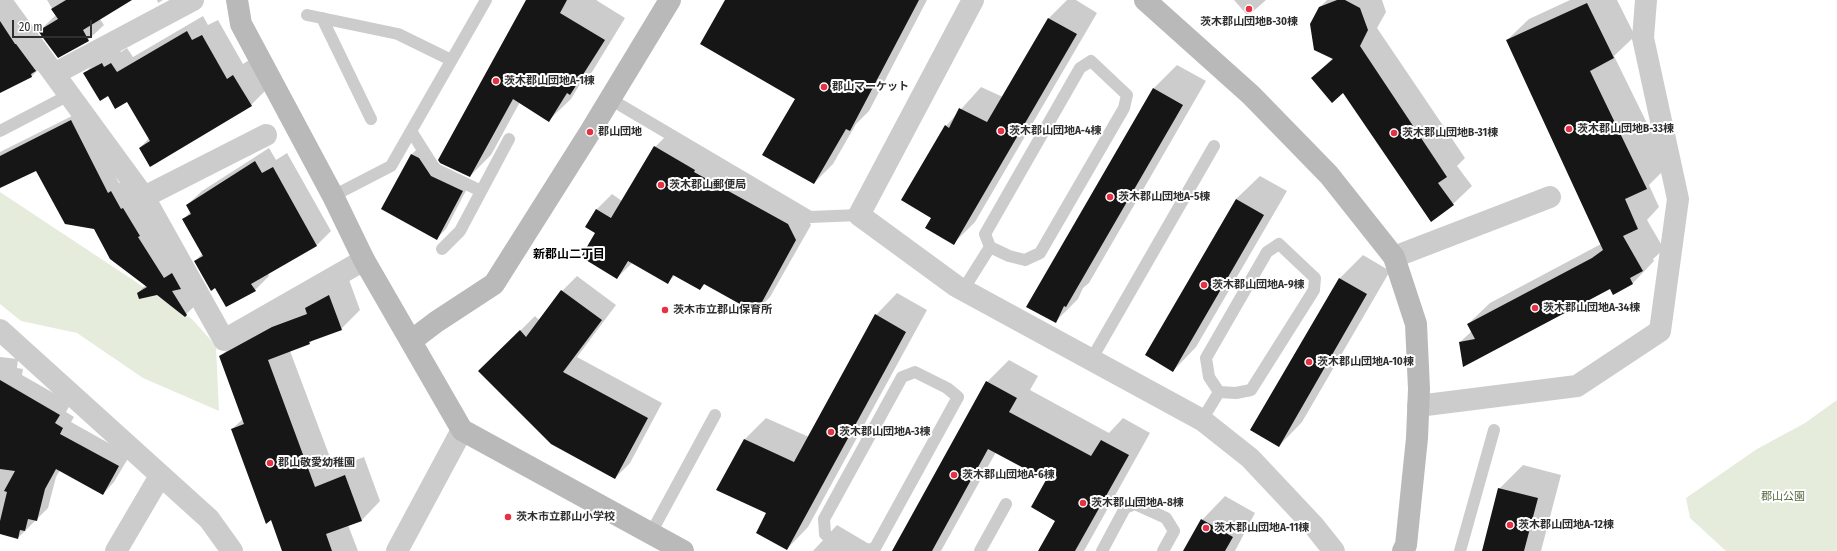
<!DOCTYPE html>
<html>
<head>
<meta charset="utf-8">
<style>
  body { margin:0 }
  #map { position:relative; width:1837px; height:551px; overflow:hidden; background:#fff; font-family:"Fira Sans Condensed",sans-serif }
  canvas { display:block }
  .scale { position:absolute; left:12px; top:20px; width:80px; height:18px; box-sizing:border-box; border:2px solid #2f2f2f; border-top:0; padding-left:5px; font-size:12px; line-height:14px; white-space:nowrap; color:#2f2f2f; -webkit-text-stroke:3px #fff; paint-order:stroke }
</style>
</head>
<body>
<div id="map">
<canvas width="1837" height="551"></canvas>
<div class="scale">20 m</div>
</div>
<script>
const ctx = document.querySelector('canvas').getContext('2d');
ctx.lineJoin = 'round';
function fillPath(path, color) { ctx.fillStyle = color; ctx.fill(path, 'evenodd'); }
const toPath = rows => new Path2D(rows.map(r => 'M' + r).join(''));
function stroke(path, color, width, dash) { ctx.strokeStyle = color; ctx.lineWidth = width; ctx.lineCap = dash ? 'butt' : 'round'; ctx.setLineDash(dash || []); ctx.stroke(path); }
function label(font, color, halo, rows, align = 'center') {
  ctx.font = font + ' "Fira Sans Condensed","Noto Sans JP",sans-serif'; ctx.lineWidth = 4; ctx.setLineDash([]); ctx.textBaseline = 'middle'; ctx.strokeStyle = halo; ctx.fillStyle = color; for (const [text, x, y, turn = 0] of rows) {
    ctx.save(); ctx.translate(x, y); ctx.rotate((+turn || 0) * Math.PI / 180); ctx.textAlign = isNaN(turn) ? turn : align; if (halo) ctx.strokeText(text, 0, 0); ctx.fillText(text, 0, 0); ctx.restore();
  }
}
fillPath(toPath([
  [0,192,192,319,216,346,219,411,143,378,77,333,21,321,0,304],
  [1837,400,1837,551,1726,551,1690,518,1686,498,1757,449,1805,423]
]), '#e5ecdc');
fillPath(toPath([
  [0,0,47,61,32,76,0,92],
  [47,0,130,0,100,19,104,25,88,40,39,31,56,15],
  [157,0,163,0,158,3],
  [527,0,596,0,625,18,592,72,580,84,571,99,549,120,520,102,491,155,470,176],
  [726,0,927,0,869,111,856,124,833,164,814,183,796,99],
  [1067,0,1076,0,1097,13,975,222,954,243,933,218,946,126,981,87,1003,97,1049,18],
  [1234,0,1266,0,1248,16],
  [1327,0,1382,0,1386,12,1377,28,1465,158,1457,166,1472,186,1453,204,1343,91,1312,78,1333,58,1320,7],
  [1570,0,1617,0,1635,36,1614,56,1668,166,1649,185,1659,207,1647,220,1664,249,1653,259,1654,261,1633,283,1613,294,1610,288,1464,365,1460,342,1472,331,1468,324,1490,303,1601,244,1507,40,1529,19],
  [203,16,208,25,218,20,243,64,249,60,267,89,251,105,140,148,149,138,127,100,109,95,85,73,100,57,118,48,121,52,127,48,133,57],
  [1177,65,1206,81,1089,283,1083,288,1078,299,1055,322,1027,307,1154,88],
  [82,111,119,183,122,181,197,304,185,315,157,293,138,293,146,285,94,228,36,170,0,183,0,152],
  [670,132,803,209,811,225,770,297,755,312,705,283,699,289,675,275,668,282,632,263,617,278,597,232,587,226,597,209,612,194,622,201,655,147],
  [421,145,441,166,471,181,446,229,437,238,382,208,412,154],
  [269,148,276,160,287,153,331,231,317,245,268,273,269,276,255,290,215,287,195,261,203,253,183,220,191,211,187,205,202,191],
  [1260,176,1287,191,1196,347,1173,371,1146,355,1236,199],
  [1363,255,1390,271,1302,422,1279,446,1340,278],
  [577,276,616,305,577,357,662,403,630,463,615,478,480,371,535,316,540,321,562,291],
  [348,277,360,310,341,329,314,339,310,343,290,351,334,468,364,457,380,501,362,520,348,525,358,551,283,551,271,518,232,429,243,419,220,357,239,338],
  [897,293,927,310,808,527,787,549,768,512,717,489,745,439,766,418,809,437,876,315],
  [0,357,18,359,17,368,23,369,22,375,71,403,66,412,74,417,71,422,130,455,114,482,103,494,60,470,56,477,48,508,18,538,0,533],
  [1009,360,1038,376,1030,390,1109,433,1123,418,1150,433,1084,551,1039,551,1056,520,1048,480,996,452,941,551,893,551,987,382],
  [1523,465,1561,475,1541,551,1483,551,1499,489],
  [1225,496,1255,513,1235,551,1184,551,1202,520],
  [837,525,881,551,813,551]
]), '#0003');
fillPath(toPath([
  [66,0,132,0,83,30,89,41,58,58,38,31,58,19,51,9],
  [526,0,567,0,560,13,605,40,570,95,567,93,549,122,513,99,470,177,440,163,438,160],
  [725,0,919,0,850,131,846,129,814,184,762,155,795,99,700,44],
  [1337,0,1345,0,1360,8,1368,30,1360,46,1447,177,1438,183,1454,205,1431,222,1343,93,1332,103,1311,78,1333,59,1314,50,1310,24,1319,7],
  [1587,3,1614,58,1590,71,1647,189,1625,199,1638,229,1623,236,1643,271,1630,278,1633,284,1613,295,1610,289,1463,367,1459,342,1475,339,1467,324,1592,258,1603,250,1506,40],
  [1048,18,1077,34,954,245,925,228,931,218,901,200,945,125,949,128,959,108,987,122],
  [0,21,15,44,16,44,36,71,31,74,32,77,0,93],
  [187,31,192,40,202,35,227,79,233,75,252,106,150,167,139,148,150,141,127,102,115,109,108,96,100,101,83,73,102,63,104,67,111,63,117,72],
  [1153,88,1183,105,1066,307,1064,306,1056,323,1026,307],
  [71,120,108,193,111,191,121,209,123,208,140,236,138,237,164,278,172,273,181,289,172,291,187,315,185,317,157,295,139,299,137,293,147,287,110,259,94,229,65,224,36,171,0,188,0,156],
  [654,146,695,170,694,172,788,224,796,240,756,313,704,284,700,290,673,275,668,284,628,261,617,279,581,257,595,233,585,227,596,209,611,218],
  [411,154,419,158,431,176,463,191,437,240,381,209],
  [255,161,262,173,273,167,317,246,251,284,256,291,226,307,215,288,211,291,194,261,203,256,182,219,191,214,186,205],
  [1236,199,1264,215,1173,372,1145,355],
  [1339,278,1367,294,1279,447,1250,430],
  [561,290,602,320,563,372,648,418,615,479,551,444,478,371,520,330,526,337],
  [329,295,342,330,309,342,310,344,268,360,315,487,345,475,362,521,326,534,332,551,282,551,271,520,266,524,231,429,244,424,219,356,272,327,307,314,305,308],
  [875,314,906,332,787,550,756,533,766,513,716,490,744,439,794,462],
  [0,380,60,415,55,423,63,428,60,434,119,466,103,495,56,469,45,489,37,521,28,519,25,531,20,530,18,539,0,534,0,521,7,492,4,491,15,471,0,469],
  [986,381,1017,398,1009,412,1091,456,1101,440,1129,455,1075,551,1038,551,1055,521,1031,507,1046,480,988,449,932,551,892,551],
  [1498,488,1538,498,1524,551,1482,551],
  [1201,519,1233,537,1225,551,1183,551]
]), '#161616');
stroke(toPath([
  [589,3,591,0],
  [307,15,398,34,451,60],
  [322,18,371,119],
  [610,99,810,217,859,215],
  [0,131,69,95],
  [411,131,435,169,481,191],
  [333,196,391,166,486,0],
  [442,249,460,231,509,139],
  [963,290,990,247,985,234,1080,68,1091,61,1127,95,1124,108,1040,253,1025,260,1009,256,990,247],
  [1091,360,1214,146],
  [1202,420,1219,392,1209,377,1206,358,1267,252,1279,244,1315,278,1314,290,1251,390,1236,393,1219,392],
  [651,533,715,415],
  [853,551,842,549,825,534,824,519,902,377,915,372,947,388,958,397,875,548,862,551],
  [980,551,1006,504],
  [1102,551,1125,508,1135,504,1166,518,1174,531,1163,551],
  [1460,551,1494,430]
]), '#ccc', 12);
stroke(toPath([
  [0,0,144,197,224,340,364,260],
  [973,0,859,215,956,286,1202,420,1250,458,1314,526,1334,551],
  [54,74,193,0],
  [144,197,266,135],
  [1394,257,1550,197],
  [0,330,209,519,232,551],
  [1418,406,1577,386,1660,331,1678,199,1643,38,1646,0],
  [116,551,160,476],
  [397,551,462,430]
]), '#ccc', 22);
stroke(toPath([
  [237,0,241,24,333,196,364,260,462,430,683,551],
  [1145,0,1251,95,1329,175,1394,257,1416,324,1419,389,1417,438,1406,545,1403,551],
  [411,341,436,322,494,284,590,132,670,0]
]), '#b9b9b9', 22);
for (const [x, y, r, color] of [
  [1249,9,4,"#e63043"],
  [496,81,4,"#e63043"],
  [824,87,4,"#e63043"],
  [1569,129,4,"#e63043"],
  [1001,131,4,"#e63043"],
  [590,132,4,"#e63043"],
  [1394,133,4,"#e63043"],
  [661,185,4,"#e63043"],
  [1110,197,4,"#e63043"],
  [1204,285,4,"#e63043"],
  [1535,308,4,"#e63043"],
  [665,310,4,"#e63043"],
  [1309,362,4,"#e63043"],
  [831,432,4,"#e63043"],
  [270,463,4,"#e63043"],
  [954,475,4,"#e63043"],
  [1083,503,4,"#e63043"],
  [508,517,4,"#e63043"],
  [1510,525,4,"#e63043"],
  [1206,528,4,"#e63043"]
]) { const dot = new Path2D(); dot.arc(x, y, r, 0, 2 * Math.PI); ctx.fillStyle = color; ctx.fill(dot); stroke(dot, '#fff', 1.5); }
label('bold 11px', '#2f2f2f', '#fff', [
  ["茨木郡山団地B-30棟",1249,22,"center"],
  ["茨木郡山団地A-1棟",504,81],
  ["郡山マーケット",832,87],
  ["茨木郡山団地B-33棟",1577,129],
  ["茨木郡山団地A-4棟",1009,131],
  ["郡山団地",598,132],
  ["茨木郡山団地B-31棟",1402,133],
  ["茨木郡山郵便局",669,185],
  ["茨木郡山団地A-5棟",1118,197],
  ["茨木郡山団地A-9棟",1212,285],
  ["茨木郡山団地A-34棟",1543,308],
  ["茨木市立郡山保育所",673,310],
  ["茨木郡山団地A-10棟",1317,362],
  ["茨木郡山団地A-3棟",839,432],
  ["郡山敬愛幼稚園",278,463],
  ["茨木郡山団地A-6棟",962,475],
  ["茨木郡山団地A-8棟",1091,503],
  ["茨木市立郡山小学校",516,517],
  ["茨木郡山団地A-12棟",1518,525],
  ["茨木郡山団地A-11棟",1214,528]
], 'left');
label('11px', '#536b3c', '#fff', [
  ["郡山公園",1783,497]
]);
label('bold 12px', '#000', '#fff', [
  ["新郡山二丁目",569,255]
]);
</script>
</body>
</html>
